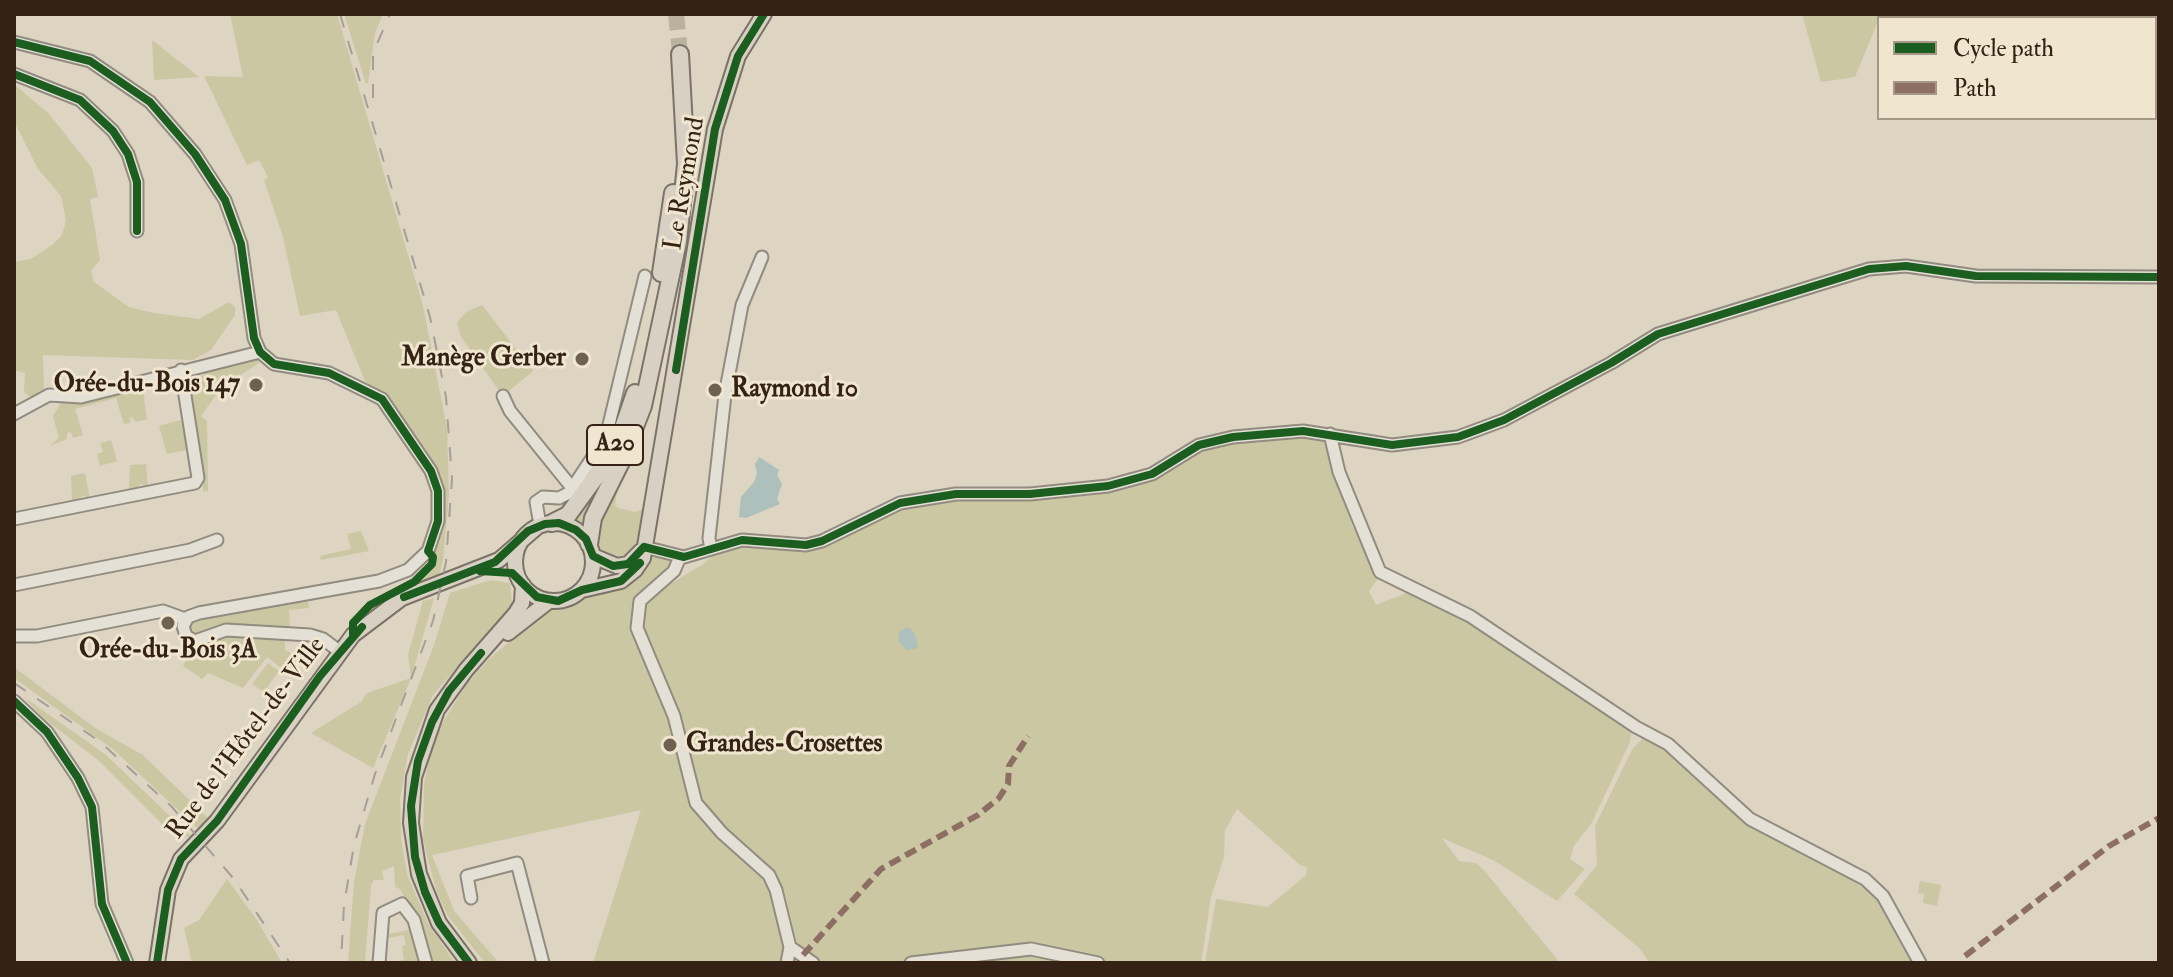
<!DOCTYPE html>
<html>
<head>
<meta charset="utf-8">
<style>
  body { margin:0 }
  #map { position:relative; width:2173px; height:977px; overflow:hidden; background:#ddd4c2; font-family:"IM FELL Double Pica",serif }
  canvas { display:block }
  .frame { position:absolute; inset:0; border:16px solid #342314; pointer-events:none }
  .legend { position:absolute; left:1877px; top:16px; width:280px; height:104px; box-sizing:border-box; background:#f0e6d0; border:2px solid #a59885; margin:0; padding:10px 14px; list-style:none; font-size:24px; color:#342314 }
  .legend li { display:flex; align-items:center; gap:16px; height:40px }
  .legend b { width:40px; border:2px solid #a59885 }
</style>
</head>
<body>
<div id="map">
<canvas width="2173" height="977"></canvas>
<div class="frame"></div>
<ul class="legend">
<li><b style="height:10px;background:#1b5e20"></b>Cycle path</li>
<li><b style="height:10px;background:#8d6e63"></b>Path</li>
</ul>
</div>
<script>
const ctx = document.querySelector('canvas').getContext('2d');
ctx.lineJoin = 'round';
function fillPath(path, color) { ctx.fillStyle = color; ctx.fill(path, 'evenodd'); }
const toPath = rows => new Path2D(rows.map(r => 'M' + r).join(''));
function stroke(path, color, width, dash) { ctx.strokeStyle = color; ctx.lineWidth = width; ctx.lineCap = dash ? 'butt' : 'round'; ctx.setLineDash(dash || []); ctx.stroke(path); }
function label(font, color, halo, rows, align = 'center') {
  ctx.font = font + ' "IM FELL Double Pica",serif'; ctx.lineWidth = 6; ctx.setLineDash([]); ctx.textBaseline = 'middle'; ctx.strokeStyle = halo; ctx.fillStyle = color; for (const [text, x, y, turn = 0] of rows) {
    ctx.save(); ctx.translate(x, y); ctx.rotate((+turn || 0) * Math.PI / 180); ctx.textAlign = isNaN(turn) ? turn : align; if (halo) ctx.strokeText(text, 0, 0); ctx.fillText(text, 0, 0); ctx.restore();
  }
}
fillPath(toPath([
  [230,14,337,14,423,306,447,428,449,494,443,561,439,576,413,585,434,563,431,552,437,475,391,403,365,381,336,310,300,316,283,237,264,180,268,177,259,160,247,165,204,76,243,77],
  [344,14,383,14,375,33,368,83,366,84],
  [1802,14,1881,14,1855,77,1821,82],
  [152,40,199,77,154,80],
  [14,84,49,114,92,168,98,197,90,199,100,260,91,271,94,282,129,307,154,313,199,319,229,302,235,307,235,315,211,350,193,360,43,355,44,390,32,398,24,392,25,373,14,370,14,262,31,259,52,245,62,235,66,221,61,196,38,169,14,121],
  [482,305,533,371,503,396,461,337,457,323,466,312],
  [260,358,259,363,221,388,215,387,213,391,218,392,201,416,207,421,208,491,203,492,203,474,188,379,205,375,203,367],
  [177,374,179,381,143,391,147,419,136,422,131,416,130,423,124,424,116,398,75,409,83,435,73,438,71,432,67,433,67,439,49,446,59,438,53,416,62,401],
  [181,420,188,450,167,454,159,426],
  [1255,436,1318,436,1324,442,1353,528,1360,534,1379,577,1369,591,1376,605,1409,592,1467,617,1632,728,1630,742,1591,824,1574,846,1570,859,1585,869,1557,901,1493,860,1442,838,1459,861,1476,863,1483,869,1560,963,1205,963,1216,899,1268,907,1306,875,1307,867,1300,865,1237,809,1225,830,1224,857,1211,897,1201,963,802,963,785,893,766,888,776,899,785,938,781,963,593,963,641,810,432,855,454,911,499,963,485,963,448,916,437,893,423,840,424,784,429,760,440,727,466,685,489,659,545,611,625,585,654,557,671,560,672,569,638,598,632,617,677,714,641,619,648,597,702,565,721,549,751,544,810,551,910,504,942,498,1100,490,1206,445],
  [111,440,117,461,100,466,97,454,103,452,100,443],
  [611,460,583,531,568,523],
  [146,464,148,487,139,484,139,490,129,491,130,465],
  [85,473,90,499,86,500,85,495,72,502,71,476],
  [618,487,615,505,618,508,635,512,643,509,643,502,645,509,638,548,621,564,599,554,594,541,594,532],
  [361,531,369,551,321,560,320,556,351,549,347,534],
  [491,580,510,583,512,605,433,695,408,754,400,799,401,838,407,874,428,923,455,963,433,963,425,953,427,947,417,920,400,889,395,887,394,866,382,871,384,880,374,880,371,885,365,963,348,963,354,882,365,824,434,645,450,593],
  [307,597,309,608,289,610,290,628,221,626,196,634,188,628,191,622,215,613,216,617,264,608,264,603],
  [434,598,411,678,373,768,311,733,361,702,367,693,411,678,408,655,423,601],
  [220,637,285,640,285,650,301,659,290,675,267,657,243,688,208,673,202,679,183,666,191,650,202,649],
  [268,663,279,671,264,692,252,684],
  [14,667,95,728,143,755,210,820,201,830,195,826,114,750,14,678],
  [24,697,106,755,192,837,174,836,98,760,41,716],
  [1648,733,1719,795,1867,884,1882,900,1916,963,1650,963,1639,948,1574,894,1597,865,1595,826,1633,748],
  [227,879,257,920,282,963,192,963,184,928,199,920],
  [1920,881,1941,885,1937,906,1923,903,1924,894,1918,893],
  [414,929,422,963,390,963,404,960,402,946,406,945,404,935,389,938,388,934]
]), '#cbc7a3');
fillPath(toPath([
  [759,457,779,470,777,475,782,484,777,499,780,504,746,518,739,517,741,497,754,482,757,473,755,464],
  [905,628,910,628,915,634,918,648,907,650,898,641,899,632]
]), '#aec0bb');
stroke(toPath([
  [676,14,680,54]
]), '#bbb19f', 16, [16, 8]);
const minor = toPath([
  [14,42,90,61,150,102,195,154,225,200,241,244,254,338,260,352,274,364,329,373,382,399,431,471,438,491,438,521,428,551,408,570,379,581,199,613,188,617,183,626,186,636,195,641,226,630,310,635,323,639,339,651],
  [14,74,80,100,113,131,128,154,137,182,137,231],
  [503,396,510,411,573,489],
  [14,414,49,395,81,397,260,352],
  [1330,434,1339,472,1380,572,1470,616,1636,727,1668,744,1750,819,1865,879,1883,896,1920,963],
  [14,519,195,483,198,478,181,370],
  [540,525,536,502,543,497,559,498,569,493,606,437,645,276],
  [644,547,684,557,742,540,806,545,822,541,900,503,956,494,1030,494,1108,486,1152,474,1199,445,1233,437,1303,431,1392,445,1458,437,1504,420,1611,363,1658,334,1869,269,1906,266,1976,276,2159,277],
  [711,549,709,538,725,395,742,305,762,257],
  [680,557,674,571,640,601,637,628,674,716,696,803,722,833,769,875,776,890,790,947,787,963],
  [14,585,190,550,217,540],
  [14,636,37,636,163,611,185,619],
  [14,701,47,732,78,778,92,807,102,904,127,963],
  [471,898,467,876,517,863,543,963],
  [790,947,813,963],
  [379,963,383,913,402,904,414,920,426,963],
  [911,963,1031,949,1098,963]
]);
const major = toPath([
  '515 562a39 39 0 1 1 78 0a39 39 0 1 1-78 0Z',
  [593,556,617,566,628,564,641,551],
  [582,590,621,581,635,570,643,558,715,129,738,56,764,14],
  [508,633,549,601],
  [157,963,168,890,181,859,217,821,353,635,402,598,499,560,536,528],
  [469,963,439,923,419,874,411,823,414,777,437,710,466,670,516,613,522,603,523,585]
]);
const highway = toPath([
  [661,273,673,193],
  [552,523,568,515,595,478,623,428,635,393],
  [589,544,593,518,622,460,643,406,678,242,686,164,680,54]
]);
stroke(minor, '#928b7f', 15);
stroke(major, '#7b7368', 18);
stroke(highway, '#7b7368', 20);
stroke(minor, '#e5e0d6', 11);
stroke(major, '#d8d0c2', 14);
stroke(highway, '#d8d0c2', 16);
stroke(toPath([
  [340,14,430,317,446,397,452,479,446,562,433,621,375,774,354,845,344,905,341,963],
  [373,98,373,53,390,14],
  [14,683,99,741,171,806,234,879,290,963]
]), '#a59f97', 2, [14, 14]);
stroke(toPath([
  [803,955,881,869,978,815,999,798,1008,784,1009,766,1028,736],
  [1965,956,2109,846,2159,818]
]), '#8d6e63', 6, [12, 6]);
stroke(toPath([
  [14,42,90,61,150,102,195,154,225,200,241,244,254,338,260,352,274,364,329,373,382,399,431,471,438,491,438,521,428,551,433,557,432,564,414,582,370,605,353,623,353,635],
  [14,74,80,100,113,131,128,154,137,182,137,231],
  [676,370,715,129,738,56,764,14],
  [644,547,684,557,742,540,806,545,822,541,900,503,956,494,1030,494,1108,486,1152,474,1199,445,1233,437,1303,431,1392,445,1458,437,1504,420,1611,363,1658,334,1869,269,1906,266,1976,276,2159,277],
  [480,571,512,573,537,597,558,601,582,590,621,581,640,563],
  [404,597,495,562,528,531,545,524,559,523,576,530,586,539,593,556,613,566,628,564,644,547],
  [14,701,47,732,78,778,92,807,102,904,127,963],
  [157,963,168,890,181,859,217,821,320,676,362,627],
  [469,963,439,923,425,892,415,857,411,806,418,761,432,722,449,691,481,653]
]), '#1b5e20', 8);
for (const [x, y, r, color] of [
  [582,359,8,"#6f6151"],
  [256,385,8,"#6f6151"],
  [715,390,8,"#6f6151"],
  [168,623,8,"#6f6151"],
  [670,745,8,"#6f6151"]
]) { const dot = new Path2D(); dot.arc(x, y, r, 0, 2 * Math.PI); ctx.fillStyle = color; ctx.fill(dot); stroke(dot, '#f0e6d0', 3); }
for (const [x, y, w] of [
  [615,445,56]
]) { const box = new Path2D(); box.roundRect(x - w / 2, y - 20, w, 40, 6); ctx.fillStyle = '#f0e6d0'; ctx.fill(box); stroke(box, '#342314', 2); }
label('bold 24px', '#342314', null, [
  ["A20",615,445]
]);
label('26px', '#342314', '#f0e6d0', [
  ["Le Reymond",686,184,-80],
  ["Rue de l'Hôtel-de-Ville",247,739,-53]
]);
label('bold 26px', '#342314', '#f0e6d0', [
  ["Manège Gerber",566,359],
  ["Orée-du-Bois 147",240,385],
  ["Raymond 10",731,390,"left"],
  ["Orée-du-Bois 3A",168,651,"center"],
  ["Grandes-Crosettes",686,745,"left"]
], 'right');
</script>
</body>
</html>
